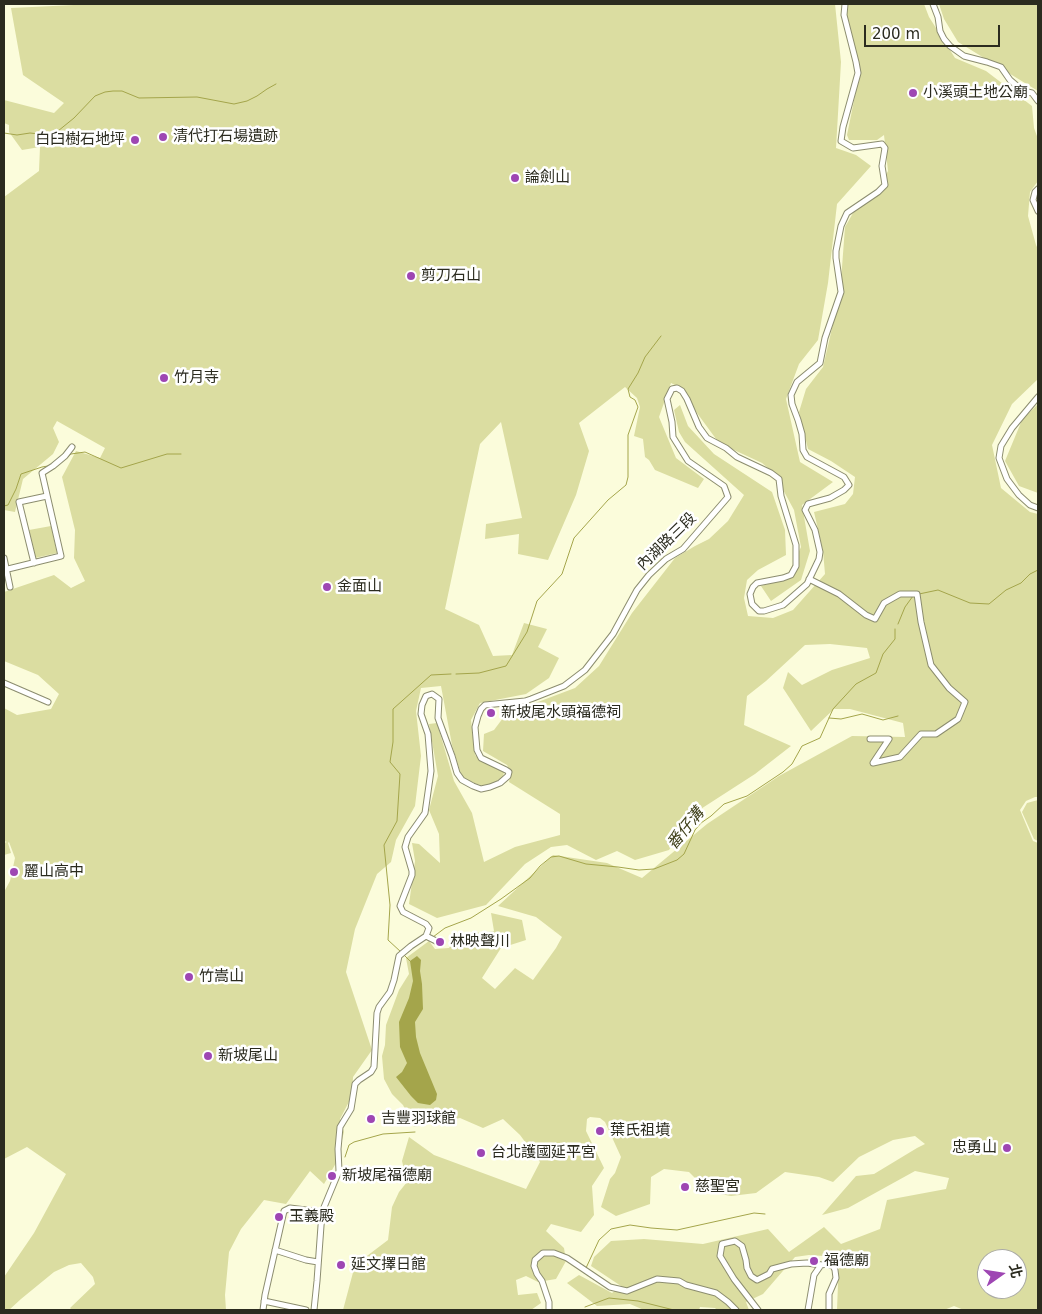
<!DOCTYPE html>
<html>
<head>
<meta charset="utf-8">
<style>
  body { margin:0 }
  #map { position:relative; width:1042px; height:1314px; overflow:hidden; background:#fbfcdb; font-family:"DejaVu Sans","Noto Sans TC",sans-serif }
  canvas { display:block }
  .frame { position:absolute; inset:0; border:5px solid #2b2b1f; pointer-events:none }
  .north { position:absolute; left:977px; top:1249px; width:50px; height:50px; box-sizing:border-box; background:#fff; border:1px solid #aaaaa5; border-radius:50%; rotate:77deg; font-size:14px; font-weight:700; line-height:20px; text-align:center; color:#2b2b1f }
  .north::after { content:''; display:block; margin:auto; width:18px; height:22px; background:#9e46b3; clip-path:polygon(50% 0,100% 100%,50% 72%,0 100%) }
  .scale { position:absolute; left:864px; top:25px; width:136px; height:22px; box-sizing:border-box; border:2px solid #2b2b1f; border-top:0; padding-left:6px; font-size:15px; line-height:18px; white-space:nowrap; color:#2b2b1f; -webkit-text-stroke:4px #fff; paint-order:stroke }
</style>
</head>
<body>
<div id="map">
<canvas width="1042" height="1314"></canvas>
<div class="frame"></div>
<div class="north">北</div>
<div class="scale">200 m</div>
</div>
<script>
const ctx = document.querySelector('canvas').getContext('2d');
ctx.lineJoin = 'round';
function fillPath(path, color) { ctx.fillStyle = color; ctx.fill(path, 'evenodd'); }
const toPath = rows => new Path2D(rows.map(r => 'M' + r).join(''));
function stroke(path, color, width, dash) { ctx.strokeStyle = color; ctx.lineWidth = width; ctx.lineCap = dash ? 'butt' : 'round'; ctx.setLineDash(dash || []); ctx.stroke(path); }
function label(font, color, halo, rows, align = 'center') {
  ctx.font = font + ' "DejaVu Sans","Noto Sans TC",sans-serif'; ctx.lineWidth = 5; ctx.setLineDash([]); ctx.textBaseline = 'middle'; ctx.strokeStyle = halo; ctx.fillStyle = color; for (const [text, x, y, turn = 0] of rows) {
    ctx.save(); ctx.translate(x, y); ctx.rotate((+turn || 0) * Math.PI / 180); ctx.textAlign = isNaN(turn) ? turn : align; if (halo) ctx.strokeText(text, 0, 0); ctx.fillText(text, 0, 0); ctx.restore();
  }
}
fillPath(toPath([
  [95,4,835,4,841,62,836,148,856,155,871,166,837,204,828,283,818,340,799,364,786,399,800,462,833,482,802,505,810,551,801,580,771,601,761,586,786,579,801,547,794,510,774,473,762,463,719,443,697,413,683,389,671,383,659,417,676,458,704,479,698,488,655,470,649,460,645,457,643,439,634,436,640,407,637,398,625,387,579,423,589,451,576,495,548,560,518,554,519,534,485,539,486,524,522,518,501,422,480,444,445,609,479,625,493,656,512,655,524,623,547,629,538,647,559,658,549,678,526,694,480,703,471,720,475,755,482,761,500,768,504,772,503,777,494,783,484,786,477,784,462,778,452,745,441,686,421,688,416,711,421,756,415,806,396,840,391,862,377,874,355,929,346,972,372,1050,353,1077,352,1096,340,1119,344,1132,336,1163,324,1184,310,1171,286,1204,264,1200,241,1229,229,1252,225,1295,226,1310,72,1310,70,1308,95,1284,93,1277,81,1263,69,1265,54,1272,21,1299,9,1310,4,1310,4,1277,34,1233,66,1174,27,1147,4,1159,4,892,10,881,15,858,9,842,8,843,11,853,4,855,4,843,7,842,4,841,4,708,17,715,51,709,59,694,38,675,4,661,4,592,54,575,71,588,85,581,74,558,75,530,62,477,76,451,100,458,105,448,57,421,53,428,59,442,53,454,23,479,15,512,4,510,4,197,39,171,40,147,22,150,9,132,9,125,4,123,4,100,54,113,64,103,23,75,11,8],
  [847,4,924,4,929,17,955,58,986,71,1032,106,1034,128,1038,139,1038,181,1030,192,1028,216,1036,245,1038,249,1038,379,1012,404,992,445,1001,488,1030,512,1038,514,1038,797,1035,797,1026,801,1020,810,1033,841,1038,843,1038,1310,964,1310,954,1306,944,1310,837,1310,839,1257,809,1255,795,1257,763,1294,746,1302,749,1310,717,1310,715,1308,700,1307,699,1310,644,1310,630,1304,597,1306,567,1283,579,1275,612,1293,621,1286,591,1266,594,1257,611,1241,644,1239,703,1244,768,1229,789,1252,824,1227,841,1244,880,1229,887,1200,946,1189,949,1178,915,1171,848,1208,822,1215,856,1176,874,1174,917,1148,925,1144,915,1136,893,1140,859,1157,833,1182,819,1177,785,1172,756,1193,731,1196,709,1192,689,1172,664,1169,651,1177,650,1204,616,1216,601,1207,610,1179,615,1173,621,1157,605,1122,600,1118,590,1117,587,1119,586,1131,604,1168,592,1186,594,1215,581,1232,551,1224,546,1231,564,1248,566,1261,556,1279,538,1282,526,1276,516,1280,518,1295,537,1293,541,1303,531,1310,343,1310,355,1265,388,1240,392,1207,399,1192,407,1182,402,1161,409,1137,434,1155,526,1189,540,1162,520,1135,503,1119,483,1128,460,1118,414,1127,403,1105,392,1094,384,1079,382,1056,385,1045,386,1025,399,990,409,974,406,958,429,941,435,949,449,948,454,940,465,934,494,931,491,913,522,920,526,940,501,948,482,978,495,989,515,968,533,980,556,948,562,937,536,917,498,906,553,855,607,863,642,878,707,824,779,776,852,736,905,737,903,723,850,709,834,709,811,731,783,688,788,672,802,685,832,670,870,658,867,648,830,644,805,645,766,681,747,696,744,725,791,746,755,774,693,814,669,850,635,860,617,851,596,860,567,845,551,847,525,864,486,905,437,918,409,904,415,861,412,843,419,844,440,863,439,834,429,810,438,776,429,724,437,723,454,781,472,813,484,862,515,847,560,835,560,814,509,782,511,772,507,765,483,751,484,734,494,730,506,714,575,688,599,666,632,613,675,558,695,546,709,539,728,521,744,495,685,442,679,432,674,410,680,405,688,426,714,454,772,492,785,530,786,555,758,570,747,580,744,598,748,616,773,618,793,610,825,574,823,551,814,512,845,504,853,494,855,477,831,461,808,449,799,412,806,389,823,367,840,294,845,227,853,213,878,190,888,171,884,135,877,140,849,140,847,135,858,81,844,19,848,9],
  [987,1259,1017,1259,1017,1289,987,1289],
  [939,4,1038,4,1038,91,958,42,944,19],
  [1038,404,1038,493,1019,486,1005,461,1022,420],
  [51,526,57,553,35,558,29,530],
  [1038,800,1038,841,1034,839,1022,812,1027,803]
]), '#dbdda1');
fillPath(toPath([
  [417,956,421,960,420,971,422,984,423,1009,415,1022,416,1037,420,1053,437,1094,436,1100,430,1105,418,1103,411,1096,396,1077,402,1072,407,1063,400,1047,399,1022,409,998,413,981,410,961]
]), '#a4a54b');
stroke(toPath([
  [4,133,17,135,30,133,48,135,58,131,74,118,95,96,105,92,113,91,122,91,139,98,197,97,234,104,247,101,257,96,267,89,276,84],
  [66,458,71,454,85,452,121,468,167,454,181,454],
  [4,506,8,505,16,489,21,474,42,467,48,466],
  [919,594,938,590,970,603,989,604,1006,590,1021,583,1030,574,1038,570],
  [898,624,905,607,913,596],
  [456,674,479,673,506,666,527,632,537,601,562,574,574,538,608,500,626,485,628,477,628,435,638,407,635,400,630,397,628,389,638,373,645,357,661,336],
  [829,718,841,719,862,714,883,720,898,716],
  [433,937,445,928,471,918,501,899,530,878,540,866,551,857,559,856,586,864,618,867,639,870,654,869,677,860,684,854,695,830,701,823,711,816,724,804,747,796,783,772,792,764,802,746,820,738,833,709,856,684,876,673,883,654,895,639,895,629],
  [401,952,388,940,390,905,384,845,397,821,400,774,390,762,393,742,393,709,431,675,451,674],
  [404,955,411,962],
  [345,1157,349,1145,354,1142,383,1134,415,1132],
  [586,1268,599,1240,611,1229,630,1225,651,1228,677,1230,754,1213,765,1214],
  [585,1307,609,1298,638,1301,674,1310]
]), '#a4a54b', 1);
const minor = toPath([
  [933,4,938,17,940,31,944,39,950,46,964,56,987,62,1001,67,1010,80,1023,91,1032,93,1038,101],
  [1038,189,1035,192,1033,200,1038,211],
  [1038,397,1012,428,1001,446,999,458,1007,479,1019,495,1030,505,1038,508],
  [4,558,10,587],
  [34,563,19,502,47,496],
  [4,570,61,556,42,473,53,466,65,456,72,447],
  [809,579,839,594,866,615,875,619,884,603,900,594,917,594,921,622,931,665,949,688,965,702,958,719,936,734,921,734,900,757,873,763,889,739,870,739],
  [4,683,48,702],
  [426,936,438,942],
  [275,1250,306,1260,318,1262],
  [264,1301,306,1310],
  [263,1310,265,1295,284,1211,290,1208,322,1212],
  [314,1310,317,1281,322,1212,339,1171,338,1149,340,1127,351,1109,355,1084,359,1080,371,1072,374,1067,377,1013,379,1007,390,992,394,980,399,956,411,946,426,936,429,928,426,924,403,912,400,906,412,875,412,871,405,847,408,837,425,813,431,771,428,734,421,714,422,705,426,696,432,694,439,699,438,718,452,756,457,773,462,780,473,786,481,789,490,787,500,783,508,776,509,772,506,770,481,758,477,750,475,727,478,716,481,709,485,705,525,701,531,699,564,686,585,670,613,634,637,590,649,575,666,559,683,549,728,497,724,486,688,461,673,437,672,422,667,399,672,389,677,388,682,391,687,399,699,427,707,438,726,448,737,457,771,473,779,479,781,496,796,545,796,566,791,575,783,578,757,583,753,587,750,594,752,604,759,611,764,611,783,605,807,584,819,559,820,552,815,530,805,510,808,504,830,498,844,490,849,485,844,477,807,457,803,450,802,434,798,420,792,404,791,395,797,382,820,363,825,338,841,292,836,258,836,251,841,226,847,213,878,192,885,185,882,166,885,148,882,144,853,148,841,141,843,127,858,73,856,62,844,15,845,4],
  [549,1310,549,1302,542,1281,537,1274,534,1266,535,1260,543,1253,554,1253,567,1258,610,1287,627,1291,657,1279,679,1281,686,1285,716,1293,728,1302,736,1310],
  [758,1310,734,1279,720,1256,722,1244,735,1241,742,1246,746,1260,747,1268,751,1276,757,1280,769,1274,772,1269,791,1264,807,1263,821,1265,827,1264,833,1266,835,1270,836,1278,829,1294,829,1310],
  [808,1310,814,1275,821,1265]
]);
stroke(minor, '#8c8d6f', 7);
stroke(minor, '#fff', 5);
for (const [x, y, r, color] of [
  [913,93,5,"#9e46b3"],
  [163,137,5,"#9e46b3"],
  [135,140,5,"#9e46b3"],
  [515,178,5,"#9e46b3"],
  [411,276,5,"#9e46b3"],
  [164,378,5,"#9e46b3"],
  [327,587,5,"#9e46b3"],
  [491,713,5,"#9e46b3"],
  [14,872,5,"#9e46b3"],
  [440,942,5,"#9e46b3"],
  [189,977,5,"#9e46b3"],
  [208,1056,5,"#9e46b3"],
  [371,1119,5,"#9e46b3"],
  [600,1131,5,"#9e46b3"],
  [1007,1148,5,"#9e46b3"],
  [481,1153,5,"#9e46b3"],
  [332,1176,5,"#9e46b3"],
  [685,1187,5,"#9e46b3"],
  [279,1217,5,"#9e46b3"],
  [814,1261,5,"#9e46b3"],
  [341,1265,5,"#9e46b3"]
]) { const dot = new Path2D(); dot.arc(x, y, r, 0, 2 * Math.PI); ctx.fillStyle = color; ctx.fill(dot); stroke(dot, '#fff', 2); }
label('15px', '#2b2b1f', '#fff', [
  ["小溪頭土地公廟",923,93],
  ["清代打石場遺跡",173,137],
  ["白臼樹石地坪",125,140,"right"],
  ["論劍山",525,178],
  ["剪刀石山",421,276],
  ["竹月寺",174,378],
  ["金面山",337,587],
  ["新坡尾水頭福德祠",501,713],
  ["麗山高中",24,872],
  ["林映聲川",450,942],
  ["竹嵩山",199,977],
  ["新坡尾山",218,1056],
  ["吉豐羽球館",381,1119],
  ["葉氏祖墳",610,1131],
  ["忠勇山",997,1148,"right"],
  ["台北護國延平宮",491,1153],
  ["新坡尾福德廟",342,1176],
  ["慈聖宮",695,1187],
  ["玉義殿",289,1217],
  ["福德廟",824,1261],
  ["延文擇日館",351,1265]
], 'left');
label('15px', '#2b2b1f', '#fff', [
  ["內湖路三段",667,542,-44]
]);
label('italic 16px', '#40411b', '#fff', [
  ["番仔溝",686,829,-51]
]);
</script>
</body>
</html>
